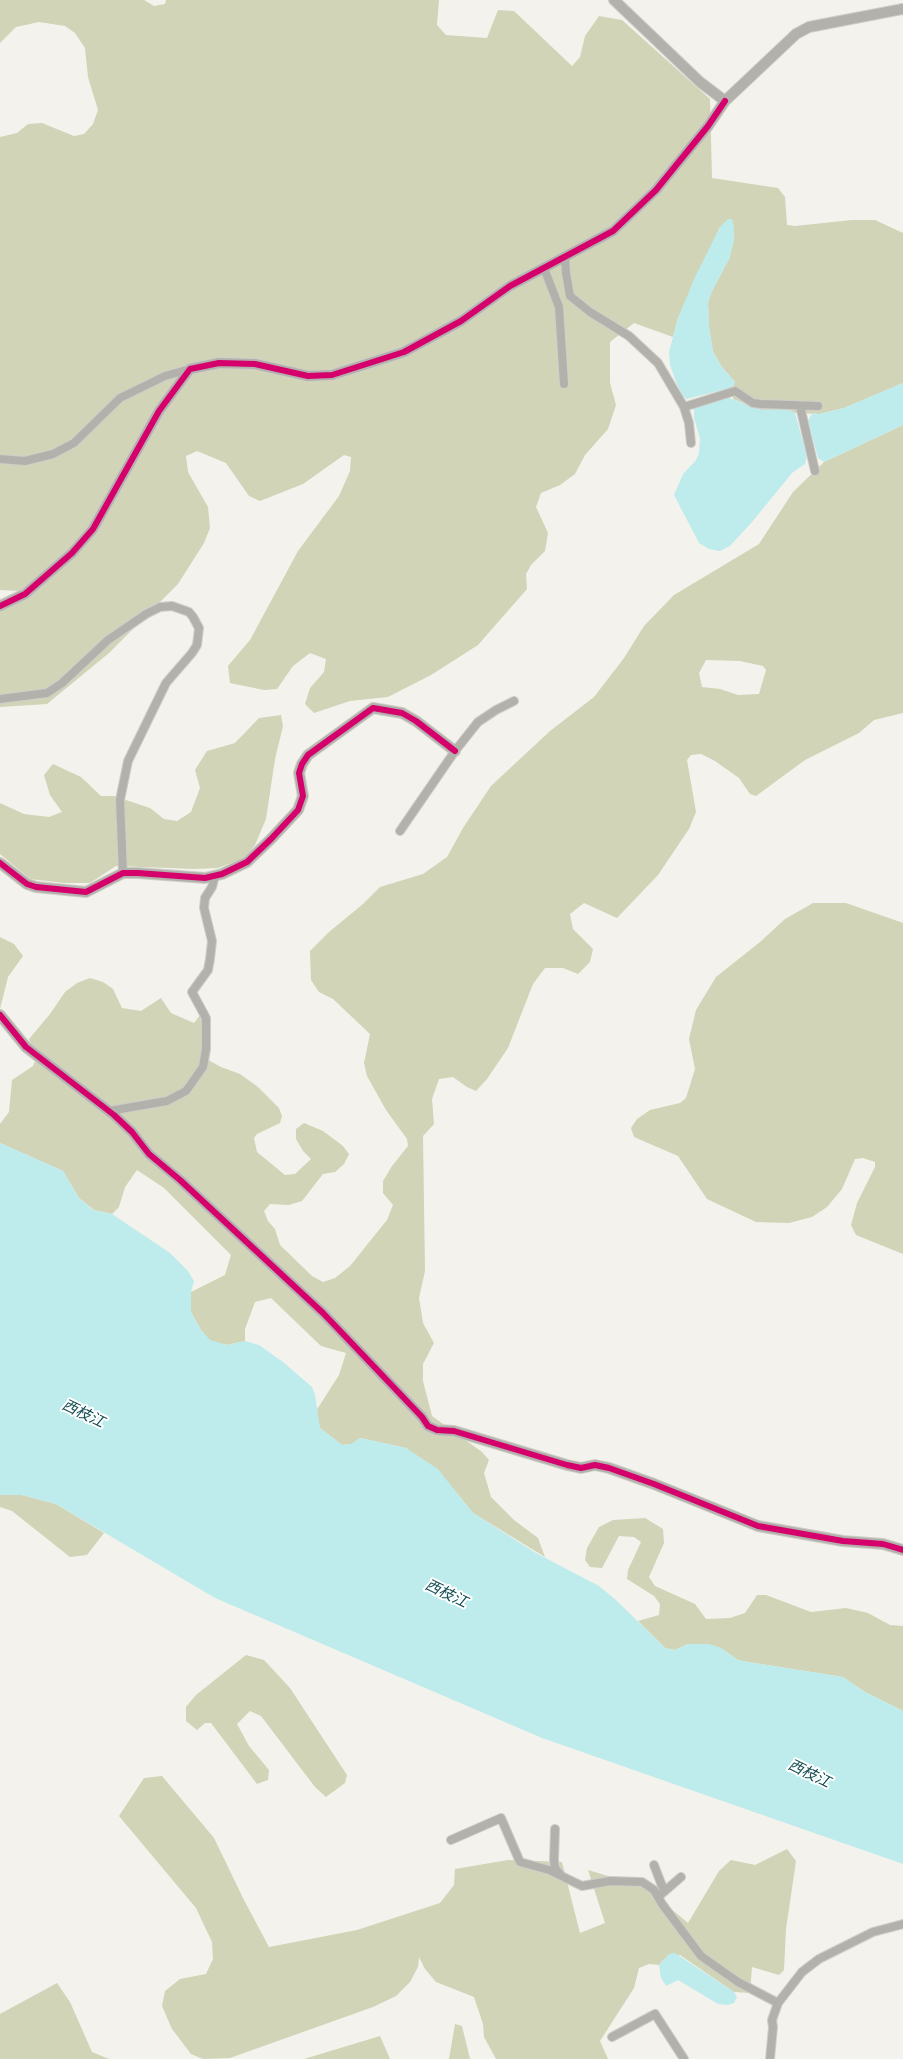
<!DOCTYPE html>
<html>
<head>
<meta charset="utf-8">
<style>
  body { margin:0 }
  canvas { display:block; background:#f4f2ec }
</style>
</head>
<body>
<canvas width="903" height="2059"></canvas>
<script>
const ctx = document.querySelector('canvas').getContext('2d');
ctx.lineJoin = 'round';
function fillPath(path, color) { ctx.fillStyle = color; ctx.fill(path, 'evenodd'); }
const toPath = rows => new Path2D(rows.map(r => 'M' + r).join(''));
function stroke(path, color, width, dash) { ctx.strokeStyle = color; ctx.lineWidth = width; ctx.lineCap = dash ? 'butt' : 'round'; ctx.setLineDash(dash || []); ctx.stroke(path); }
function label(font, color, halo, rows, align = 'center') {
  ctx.font = font + ' Helvetica,"Noto Sans SC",sans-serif'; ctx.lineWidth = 4; ctx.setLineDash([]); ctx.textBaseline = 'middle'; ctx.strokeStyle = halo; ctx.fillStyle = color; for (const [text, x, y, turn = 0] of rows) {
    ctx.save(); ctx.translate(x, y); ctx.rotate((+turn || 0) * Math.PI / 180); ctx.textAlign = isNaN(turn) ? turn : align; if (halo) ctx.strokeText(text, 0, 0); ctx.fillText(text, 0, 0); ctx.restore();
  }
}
fillPath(toPath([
  [0,0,144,0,154,6,165,4,166,0,439,0,437,25,446,35,487,38,498,10,514,11,572,66,580,57,585,36,599,16,622,20,710,99,712,178,778,188,785,197,787,225,795,226,852,220,875,220,903,233,903,383,844,408,819,414,795,413,787,409,761,410,733,399,733,387,735,382,722,367,713,352,709,327,708,303,711,293,730,257,720,227,678,318,673,337,634,323,610,342,610,383,616,405,608,429,585,455,575,474,560,485,541,493,536,507,548,533,545,551,531,565,526,574,527,589,478,645,431,675,388,697,350,701,314,713,305,704,310,688,324,672,326,659,310,653,293,666,277,689,264,690,230,683,228,666,250,640,298,551,339,496,350,471,351,457,344,455,303,484,260,501,249,496,226,463,197,451,186,456,188,472,208,507,210,528,204,543,178,584,109,653,47,704,0,707,0,611,20,591,0,590,0,137,17,133,28,124,42,123,74,136,84,134,93,124,98,110,88,77,85,48,75,33,65,26,39,22,16,27,0,43],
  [903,425,903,713,874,720,859,733,805,760,756,796,750,794,739,778,715,761,701,754,691,755,687,760,696,812,689,829,658,875,617,918,584,903,570,914,573,929,593,949,590,962,578,974,563,968,545,968,533,984,508,1048,487,1079,476,1091,467,1087,453,1077,439,1079,432,1099,434,1124,423,1136,425,1271,419,1298,423,1323,434,1343,423,1364,423,1381,432,1416,482,1452,489,1460,484,1473,491,1497,514,1520,538,1538,545,1557,473,1513,456,1492,406,1448,360,1438,352,1444,342,1445,320,1428,316,1411,339,1375,346,1353,321,1346,271,1298,255,1302,245,1329,245,1341,227,1345,210,1341,201,1330,191,1312,191,1292,225,1275,231,1255,164,1188,137,1170,125,1187,119,1207,112,1214,94,1210,79,1198,63,1171,0,1143,0,1124,9,1112,12,1080,33,1066,35,1061,29,1039,50,1014,65,992,77,983,90,978,103,982,113,989,122,1008,141,1011,161,998,171,1013,194,1023,201,1014,203,1018,201,1056,221,1067,240,1074,258,1087,279,1108,282,1116,280,1123,257,1134,254,1138,257,1152,285,1175,295,1174,311,1159,303,1151,296,1139,296,1129,304,1123,323,1131,343,1146,349,1154,344,1164,335,1172,323,1174,302,1201,289,1205,270,1204,264,1211,268,1221,275,1229,280,1245,312,1276,323,1282,335,1278,350,1266,387,1220,393,1205,383,1193,383,1181,392,1166,408,1146,407,1139,386,1110,367,1076,364,1063,370,1034,333,999,319,992,311,980,310,951,329,932,363,904,380,887,423,874,447,857,463,828,491,786,550,731,594,697,624,658,644,626,674,595,759,544,793,492,824,462],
  [706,660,740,661,763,666,766,670,759,694,738,695,720,689,702,687,699,673],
  [281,715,283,726,275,759,266,819,255,845,244,858,218,868,195,869,116,866,90,883,64,883,30,879,0,854,0,803,24,814,49,817,62,812,50,795,44,775,53,764,81,777,101,796,114,796,150,808,164,819,177,821,191,812,200,788,195,770,207,751,235,743,259,718],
  [813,903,846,903,903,923,903,1254,856,1235,851,1225,857,1203,875,1167,875,1162,863,1158,855,1159,842,1189,827,1207,812,1217,789,1223,756,1222,707,1199,678,1156,634,1137,631,1128,637,1119,650,1110,680,1103,686,1098,695,1069,689,1039,696,1010,716,977,760,942,785,919],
  [0,937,14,944,23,956,8,977,0,1009],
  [0,1495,22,1495,56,1504,104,1533,87,1555,70,1557,12,1511,0,1507],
  [645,1518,663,1529,664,1543,649,1577,655,1586,695,1604,706,1619,730,1618,745,1613,757,1595,766,1595,811,1612,846,1608,868,1613,890,1625,903,1626,903,1711,865,1692,843,1677,748,1662,738,1660,721,1648,688,1644,675,1650,665,1648,638,1621,659,1615,660,1604,654,1596,627,1579,628,1570,641,1542,634,1537,619,1536,602,1568,590,1567,585,1560,587,1548,599,1527,613,1520],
  [246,1655,264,1660,290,1688,347,1775,345,1783,326,1797,315,1787,261,1716,250,1711,237,1724,249,1746,269,1770,268,1780,257,1784,211,1723,205,1723,197,1730,186,1721,186,1707,196,1695],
  [162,1776,214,1838,244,1900,269,1947,357,1930,440,1903,454,1885,455,1869,508,1860,562,1862,580,1933,605,1923,588,1870,645,1887,688,1923,719,1871,731,1860,755,1865,787,1849,796,1861,786,1929,784,1970,779,1975,752,1967,750,1993,734,1992,680,1955,663,1960,659,1965,649,1964,639,1968,634,1988,600,2041,608,2059,496,2059,484,2037,483,2024,474,1997,436,1982,425,1969,419,1957,418,1967,410,1982,396,1996,373,2007,230,2058,203,2059,191,2054,172,2029,162,2006,165,1991,180,1979,206,1974,213,1959,212,1942,196,1908,119,1816,144,1778],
  [57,1983,70,2002,92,2052,109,2059,0,2059,0,2014],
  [455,2024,462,2026,470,2059,449,2059],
  [380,2036,390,2059,304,2059]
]), '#d1d4b6');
fillPath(toPath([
  [728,219,732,219,734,227,734,241,730,257,711,293,708,303,709,327,713,352,722,367,735,382,733,387,687,399,682,396,676,382,670,365,669,352,678,318,695,277,720,227],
  [903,383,903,425,824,462,818,458,808,420,813,413,819,414,844,408],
  [727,397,761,410,787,409,795,413,807,456,805,464,792,473,752,522,730,546,720,551,709,549,699,543,674,495,683,474,696,460,699,453,700,438,694,418,694,408],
  [0,1143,63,1171,79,1198,93,1210,112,1214,170,1253,188,1271,194,1281,191,1292,191,1312,201,1330,210,1340,227,1345,245,1341,259,1345,283,1362,312,1387,315,1395,320,1428,342,1445,352,1444,360,1438,406,1448,438,1469,473,1513,536,1553,599,1586,616,1600,665,1648,675,1650,688,1644,709,1644,721,1648,738,1660,748,1662,843,1677,865,1692,903,1711,903,1864,542,1738,215,1598,56,1504,22,1495,0,1495],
  [675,1953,734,1992,737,1997,734,2003,728,2005,718,2004,678,1980,666,1986,661,1978,659,1965,669,1954]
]), '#beeced');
const minor = toPath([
  [565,256,566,273,570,296,590,312,629,336,658,363,684,407,689,423,691,443],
  [544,268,559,307,564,384],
  [800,406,815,471],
  [684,407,735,391,753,403,761,404,818,406],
  [0,459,25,461,53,454,74,443,120,398,165,376,190,369],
  [0,699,47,693,62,683,108,640,146,614,160,607,172,606,189,612,193,617,199,628,197,645,192,653,166,683,128,761,120,800,123,873],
  [400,831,455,751,478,722,496,710,514,701],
  [109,1111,167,1101,186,1091,203,1067,206,1049,206,1018,192,992,208,970,210,959,212,941,204,908,205,898,212,887,215,876],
  [555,1829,554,1860,555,1868,560,1874],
  [451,1840,501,1818,520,1862,549,1870,582,1886,610,1881,642,1882,654,1890,662,1904,701,1956,738,1982,778,2003],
  [654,1865,664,1891],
  [658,1897,681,1877],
  [612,2037,655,2014,684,2059],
  [770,2059,773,2027,772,2020,778,2003,802,1972,819,1959,873,1932,903,1924]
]);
const tertiary = toPath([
  [614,0,700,82,725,101,796,34,809,27,903,9],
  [0,606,25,594,72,553,93,529,159,411,190,369,219,363,255,364,308,376,332,375,404,352,461,321,510,286,613,231,656,190,708,126,725,101],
  [0,863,27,884,36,887,86,892,123,873,138,873,205,878,222,874,247,862,271,839,298,810,303,796,299,773,302,764,308,755,373,708,402,713,416,721,455,751],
  [0,1015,26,1047,114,1115,132,1132,149,1154,180,1180,323,1313,422,1417,428,1426,437,1430,454,1431,567,1465,581,1468,595,1465,609,1468,654,1484,758,1526,843,1541,883,1544,903,1550]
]);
stroke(minor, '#d0ceca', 10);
stroke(tertiary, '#d0ceca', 12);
stroke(minor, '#b3b1ab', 8);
stroke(tertiary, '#b3b1ab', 10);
stroke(toPath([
  [0,606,25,594,72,553,93,529,159,411,190,369,219,363,255,364,308,376,332,375,404,352,461,321,510,286,613,231,656,190,708,126,725,101],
  [0,863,27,884,36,887,86,892,123,873,138,873,205,878,222,874,247,862,271,839,298,810,303,796,299,773,302,764,308,755,373,708,402,713,416,721,455,751],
  [0,1015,26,1047,114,1115,132,1132,149,1154,180,1180,323,1313,422,1417,428,1426,437,1430,454,1431,567,1465,581,1468,595,1465,609,1468,654,1484,758,1526,843,1541,883,1544,903,1550]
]), '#d6006c', 6);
label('italic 15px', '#134d52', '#fff', [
  ["西枝江",83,1414,26],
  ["西枝江",446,1594,26],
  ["西枝江",809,1774,26]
]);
</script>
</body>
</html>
